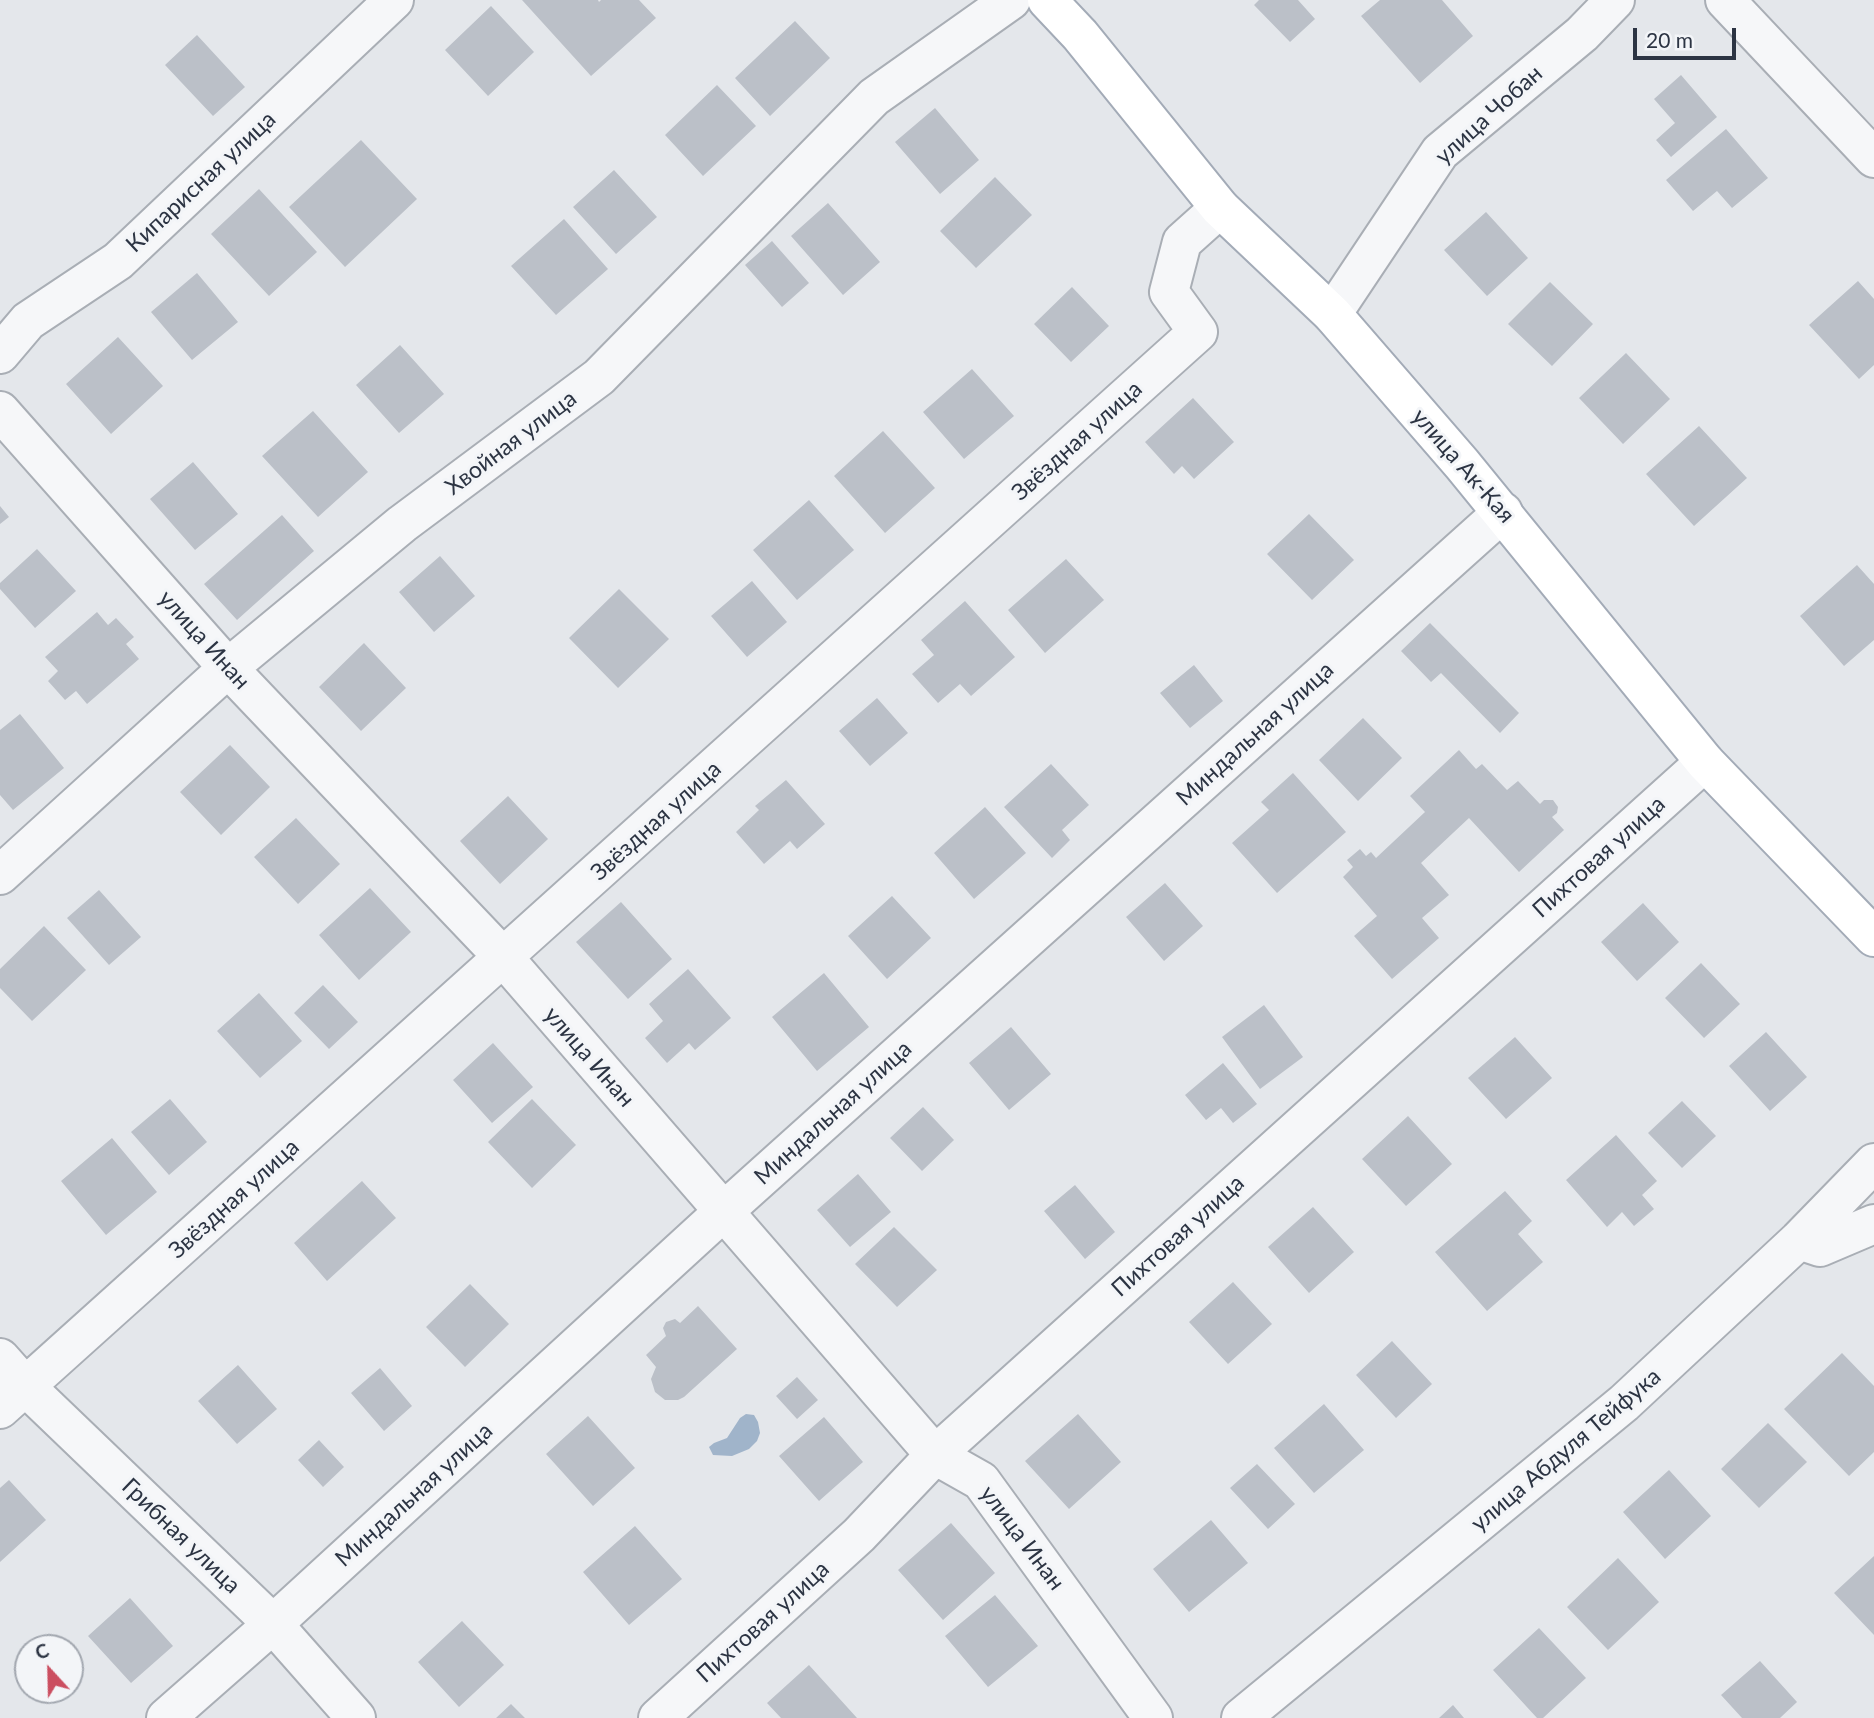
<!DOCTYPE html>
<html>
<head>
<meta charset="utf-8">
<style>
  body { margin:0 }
  #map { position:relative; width:1874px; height:1718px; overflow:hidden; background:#e4e7eb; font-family:Lato,sans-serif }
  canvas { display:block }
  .north { position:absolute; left:14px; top:1634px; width:70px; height:70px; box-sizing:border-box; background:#f3f5f8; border:2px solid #a3a8b0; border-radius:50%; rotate:338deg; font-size:19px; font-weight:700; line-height:28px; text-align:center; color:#2c3443 }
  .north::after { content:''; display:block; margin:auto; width:24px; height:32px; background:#cb4e60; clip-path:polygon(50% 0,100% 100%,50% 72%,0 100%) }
  .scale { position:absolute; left:1633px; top:28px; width:103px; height:32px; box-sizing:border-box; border:4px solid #2c3443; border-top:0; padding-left:9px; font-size:21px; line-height:24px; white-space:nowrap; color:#2c3443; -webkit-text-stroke:5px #f3f5f8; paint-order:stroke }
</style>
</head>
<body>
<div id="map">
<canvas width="1874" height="1718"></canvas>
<div class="north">С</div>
<div class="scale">20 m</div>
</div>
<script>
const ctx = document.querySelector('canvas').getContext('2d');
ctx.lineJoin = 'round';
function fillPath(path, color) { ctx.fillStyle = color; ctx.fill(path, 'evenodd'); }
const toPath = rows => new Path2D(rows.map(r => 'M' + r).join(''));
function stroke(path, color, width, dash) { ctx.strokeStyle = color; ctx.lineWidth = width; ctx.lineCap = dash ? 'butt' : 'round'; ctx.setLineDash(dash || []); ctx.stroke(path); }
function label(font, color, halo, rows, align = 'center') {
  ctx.font = font + ' Lato,sans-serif'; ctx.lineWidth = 6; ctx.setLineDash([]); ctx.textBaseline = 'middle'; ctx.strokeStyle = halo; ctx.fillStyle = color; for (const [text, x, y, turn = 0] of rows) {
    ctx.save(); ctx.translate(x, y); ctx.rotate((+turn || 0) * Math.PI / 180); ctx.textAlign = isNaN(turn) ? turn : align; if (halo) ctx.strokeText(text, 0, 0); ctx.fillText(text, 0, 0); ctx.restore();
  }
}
fillPath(toPath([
  [746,1414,754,1415,758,1422,760,1433,757,1441,749,1449,732,1456,713,1455,709,1447,714,1443,727,1438,740,1418]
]), '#a0b4ca');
fillPath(toPath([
  [522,0,598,0,599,2,601,0,639,0,656,18,591,76],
  [1259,0,1298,0,1315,19,1290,42,1254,5],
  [1380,0,1442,0,1473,36,1420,83,1361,16],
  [491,6,534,52,488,96,445,50],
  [795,21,830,58,770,116,735,78],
  [197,35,245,87,213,116,165,65],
  [1681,75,1717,117,1671,157,1656,140,1675,123,1654,99],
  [717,85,756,126,703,176,665,135],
  [935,108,979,160,940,194,895,142],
  [1726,129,1768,178,1732,208,1717,191,1693,211,1666,180],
  [361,140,417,199,345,267,289,207],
  [614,170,657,217,616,254,573,207],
  [995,177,1032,215,976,268,940,231],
  [259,189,317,252,269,296,211,234],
  [828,203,880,262,843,295,791,236],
  [1486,212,1528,258,1487,296,1444,250],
  [564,219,608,269,556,315,511,266],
  [772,241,809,283,782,307,745,265],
  [197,273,238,322,192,360,151,312],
  [1858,281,1874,299,1874,365,1859,379,1809,325],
  [1550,282,1593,324,1552,366,1508,324],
  [1072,287,1109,326,1071,362,1034,324],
  [118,337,163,386,111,434,66,384],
  [400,345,444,394,399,433,356,385],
  [1626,353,1670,399,1623,444,1579,398],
  [972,369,1014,416,964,459,923,412],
  [1193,398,1234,442,1194,479,1182,466,1174,474,1145,442],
  [313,411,368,472,318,517,262,456],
  [1699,426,1747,478,1694,526,1646,474],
  [883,431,935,488,885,533,834,476],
  [193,462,238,514,195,550,150,499],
  [809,500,854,550,797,600,753,550],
  [0,506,9,517,0,524],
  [1309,514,1354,560,1312,600,1267,554],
  [282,515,314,551,237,620,204,584],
  [37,549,76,591,35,628,0,589,0,583],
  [440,556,475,596,434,632,399,592],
  [1066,559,1104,600,1045,653,1008,610],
  [1857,565,1874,584,1874,640,1844,666,1800,616],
  [752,581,787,622,747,657,711,616],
  [619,589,669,639,618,688,569,638],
  [965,601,1015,657,971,696,960,684,938,703,912,674,934,655,921,640],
  [97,612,108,625,116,618,134,637,126,644,139,659,87,704,76,691,65,700,48,681,58,671,45,657],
  [1430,623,1519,713,1500,733,1441,673,1431,682,1401,651],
  [364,643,406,688,361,731,319,687],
  [1194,665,1223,701,1190,728,1160,693],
  [877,698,908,733,870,766,839,731],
  [20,714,64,768,13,810,0,795,0,730],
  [1363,718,1402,758,1358,801,1319,760],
  [230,745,270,787,221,835,180,792],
  [1459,750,1476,769,1482,764,1507,790,1518,781,1540,804,1544,800,1553,800,1558,807,1557,813,1552,817,1564,830,1519,872,1469,818,1421,863,1449,895,1422,918,1439,938,1392,979,1354,936,1377,916,1343,877,1353,867,1347,860,1360,849,1366,856,1371,852,1376,858,1425,812,1410,796],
  [1051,764,1089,805,1062,830,1070,840,1052,858,1004,807],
  [1293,773,1346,832,1277,893,1232,843,1269,810,1261,802],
  [786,780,825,824,797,849,790,841,764,864,736,832,759,810,755,806],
  [508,796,548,839,500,884,460,841],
  [985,807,1026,853,974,899,934,853],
  [296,818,340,864,298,904,254,857],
  [1165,883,1203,926,1164,961,1126,917],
  [370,888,411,932,359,980,319,935],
  [99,890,141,937,109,965,67,918],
  [892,896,931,938,887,979,848,936],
  [621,902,672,959,628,999,576,942],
  [1643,903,1679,942,1637,981,1601,942],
  [44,926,86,970,32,1021,0,988,0,969],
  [1701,963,1740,1004,1704,1038,1665,998],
  [688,969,731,1018,695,1050,689,1043,667,1063,645,1038,663,1021,649,1004],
  [824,973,869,1027,817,1071,772,1017],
  [323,985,358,1022,329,1049,294,1013],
  [259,993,302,1041,260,1078,217,1031],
  [1264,1005,1303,1057,1260,1089,1222,1037],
  [1011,1027,1051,1074,1009,1110,969,1063],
  [1766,1032,1807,1077,1770,1111,1729,1066],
  [1515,1037,1552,1078,1506,1119,1468,1078],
  [493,1043,533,1087,492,1123,453,1080],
  [1223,1063,1257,1104,1233,1123,1221,1108,1206,1120,1185,1095],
  [170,1099,207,1142,169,1175,131,1132],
  [532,1099,576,1145,532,1188,488,1142],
  [1682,1101,1716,1136,1682,1168,1648,1133],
  [923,1107,954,1140,922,1171,890,1138],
  [1408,1116,1452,1164,1406,1206,1362,1159],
  [1616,1135,1657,1181,1642,1195,1654,1209,1634,1226,1622,1212,1607,1227,1566,1180],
  [112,1138,157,1192,106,1235,61,1181],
  [858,1174,891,1212,850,1247,817,1210],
  [362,1181,396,1218,327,1281,294,1243],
  [1075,1185,1115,1232,1085,1259,1044,1211],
  [1505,1191,1532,1221,1518,1234,1543,1262,1487,1311,1435,1252],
  [1313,1207,1354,1252,1309,1293,1268,1247],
  [894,1227,937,1270,897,1307,855,1264],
  [1233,1282,1272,1324,1228,1364,1189,1322],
  [470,1284,509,1324,465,1367,426,1327],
  [698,1306,737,1349,684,1397,678,1400,665,1400,655,1392,651,1379,656,1367,646,1355,666,1336,663,1328,666,1322,675,1319,680,1323],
  [1392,1341,1432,1384,1396,1418,1356,1375],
  [1842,1353,1874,1386,1874,1452,1849,1476,1784,1409],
  [238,1365,277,1409,237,1444,198,1401],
  [380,1368,412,1406,384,1431,351,1393],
  [797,1377,818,1400,797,1419,776,1396],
  [1324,1404,1364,1450,1314,1493,1274,1448],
  [1078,1414,1121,1462,1069,1509,1025,1461],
  [588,1416,635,1468,593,1506,546,1454],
  [824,1417,863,1462,819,1501,779,1456],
  [1768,1423,1807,1462,1759,1508,1721,1469],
  [319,1440,344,1467,323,1487,298,1460],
  [1257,1464,1295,1504,1268,1529,1230,1488],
  [1669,1470,1711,1516,1665,1559,1623,1512],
  [9,1480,46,1520,0,1562,0,1488],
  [1211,1520,1248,1563,1189,1612,1153,1569],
  [951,1523,995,1573,943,1620,898,1570],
  [635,1526,682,1579,629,1625,583,1572],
  [1874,1556,1874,1635,1834,1593],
  [1618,1558,1659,1602,1608,1650,1567,1607],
  [995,1595,1038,1646,988,1687,945,1636],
  [130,1598,173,1646,131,1683,88,1636],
  [462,1621,504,1665,459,1707,418,1662],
  [1539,1628,1586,1678,1543,1718,1537,1718,1493,1670],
  [1760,1661,1797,1702,1780,1718,1742,1718,1721,1695],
  [809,1665,857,1718,781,1718,767,1703],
  [511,1704,525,1718,496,1718],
  [1453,1705,1464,1718,1439,1718]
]), '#bbc0c8');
const minor = toPath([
  [1725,0,1874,158],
  [1332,314,1440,152,1582,34,1615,0],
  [0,354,28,321,118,261,394,0],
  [0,411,228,668,504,958,935,1455,981,1481,1153,1718],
  [0,875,228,668,402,524,599,377,874,97,1011,0],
  [1799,1240,1820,1247,1874,1224],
  [0,1358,25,1386,273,1624,356,1718],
  [0,1409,1198,332,1169,292,1182,242,1220,208],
  [166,1718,273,1624,723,1212,1503,512],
  [658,1718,859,1535,935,1455,1705,762],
  [1241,1718,1624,1403,1799,1240,1874,1163]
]);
const major = toPath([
  [1047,0,1080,35,1220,208,1332,314,1462,464,1705,762,1874,937]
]);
stroke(minor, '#a9aeb5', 42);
stroke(major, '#a3abb7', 42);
stroke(minor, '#f6f7f9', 38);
stroke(major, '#fff', 38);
label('23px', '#2c3443', '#f3f5f8', [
  ["улица Чобан",1489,115,-42],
  ["Кипарисная улица",201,182,-43],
  ["Звёздная улица",1077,441,-42],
  ["Хвойная улица",511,443,-37],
  ["улица Ак-Кая",1463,466,49],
  ["улица Инан",204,640,48],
  ["Миндальная улица",1255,734,-42],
  ["Звёздная улица",656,821,-42],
  ["Пихтовая улица",1599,857,-42],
  ["улица Инан",589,1057,49],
  ["Миндальная улица",833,1113,-42],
  ["Звёздная улица",234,1199,-42],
  ["Пихтовая улица",1178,1236,-42],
  ["улица Абдуля Тейфука",1566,1450,-40],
  ["Миндальная улица",414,1495,-42],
  ["Грибная улица",181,1536,44],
  ["улица Инан",1022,1538,53],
  ["Пихтовая улица",763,1622,-42]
]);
</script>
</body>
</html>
